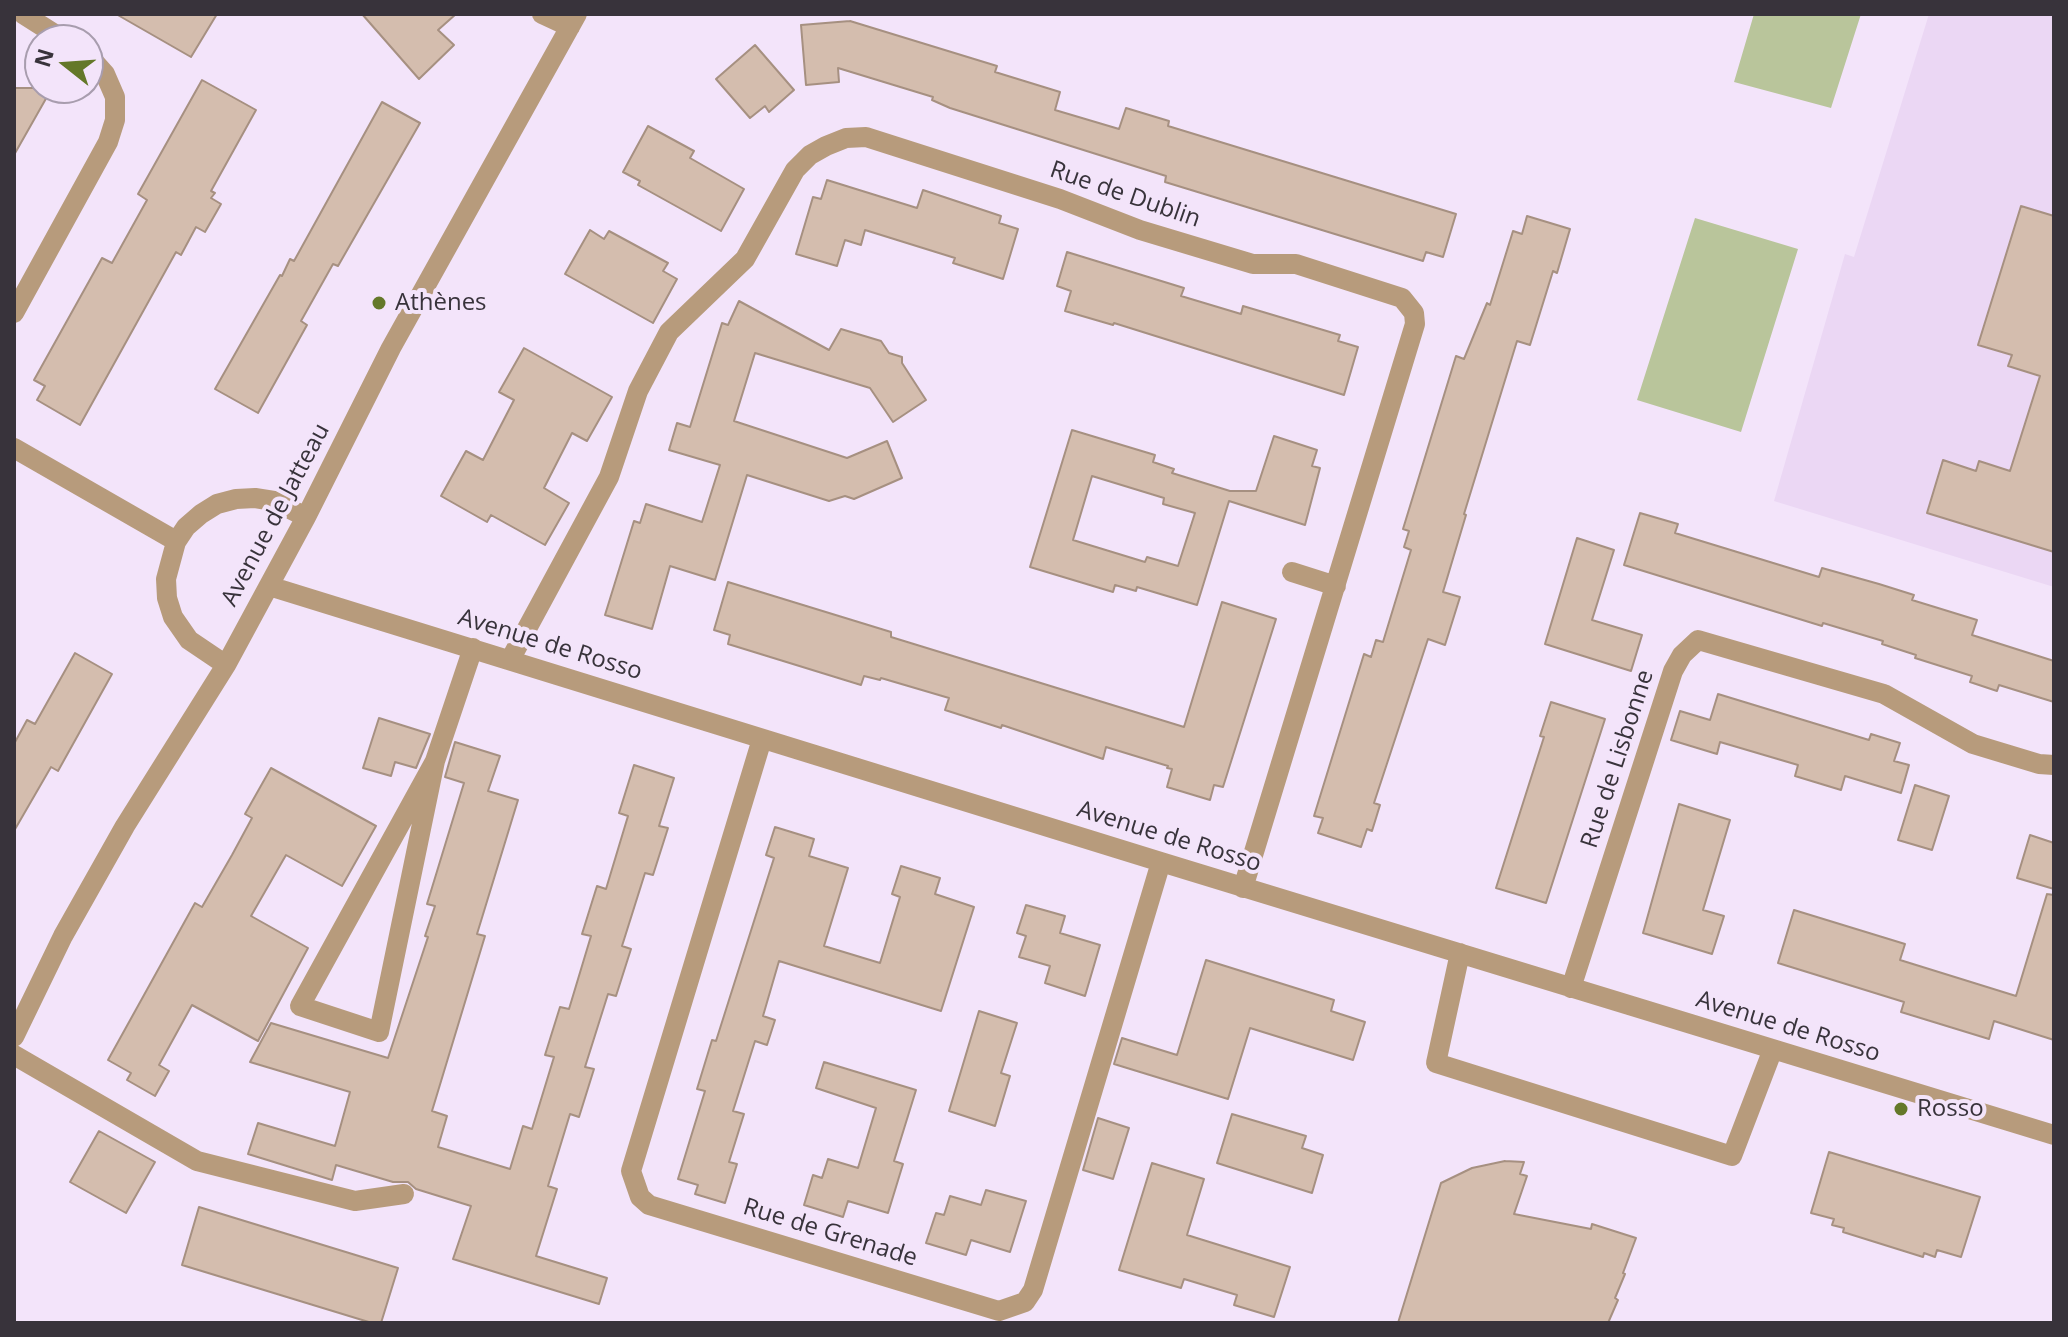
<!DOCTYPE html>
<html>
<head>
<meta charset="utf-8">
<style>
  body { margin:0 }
  #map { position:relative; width:2068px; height:1337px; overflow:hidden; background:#f3e4fa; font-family:"Open Sans",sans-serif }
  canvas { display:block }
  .frame { position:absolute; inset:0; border:16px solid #38333b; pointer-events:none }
  .north { position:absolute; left:24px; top:24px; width:80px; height:80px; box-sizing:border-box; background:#f3e4fa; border:2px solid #a89dae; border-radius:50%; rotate:287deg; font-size:22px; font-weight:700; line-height:32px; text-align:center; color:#38333b }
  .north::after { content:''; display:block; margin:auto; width:28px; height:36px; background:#647829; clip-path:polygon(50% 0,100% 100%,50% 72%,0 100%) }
</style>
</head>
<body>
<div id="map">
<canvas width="2068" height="1337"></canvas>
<div class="frame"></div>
<div class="north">N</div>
</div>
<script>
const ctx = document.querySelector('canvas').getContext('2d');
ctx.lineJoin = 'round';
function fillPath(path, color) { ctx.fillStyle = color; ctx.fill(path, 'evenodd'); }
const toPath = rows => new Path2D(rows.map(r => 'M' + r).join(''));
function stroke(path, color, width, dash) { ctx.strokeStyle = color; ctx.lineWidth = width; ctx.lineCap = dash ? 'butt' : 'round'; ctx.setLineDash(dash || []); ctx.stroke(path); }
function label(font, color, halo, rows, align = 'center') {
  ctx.font = font + ' "Open Sans",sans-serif'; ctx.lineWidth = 8; ctx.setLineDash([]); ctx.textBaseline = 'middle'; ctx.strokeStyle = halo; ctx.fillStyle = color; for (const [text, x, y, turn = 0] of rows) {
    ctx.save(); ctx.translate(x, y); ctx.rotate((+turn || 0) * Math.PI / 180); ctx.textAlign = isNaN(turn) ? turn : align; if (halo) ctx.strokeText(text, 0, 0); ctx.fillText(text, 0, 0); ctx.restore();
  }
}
fillPath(toPath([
  [1929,14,2054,14,2054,587,1774,501,1845,254,1854,257]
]), '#ebd7f4');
fillPath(toPath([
  [1754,14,1861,14,1831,108,1734,82],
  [1695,218,1798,249,1741,432,1637,400]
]), '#b9c59b');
const building = toPath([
  [116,14,217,14,191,57,116,14],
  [362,14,456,14,438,30,454,45,419,79,362,14],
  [850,21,997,66,995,72,1060,92,1055,110,1119,129,1126,108,1169,121,1168,126,1456,214,1443,257,1426,252,1423,261,1165,182,1166,176,950,108,932,100,933,97,838,68,839,82,806,85,801,25,850,21],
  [755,45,794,90,769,112,765,106,750,118,716,79,755,45],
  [202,80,256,110,211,191,215,193,211,198,221,204,205,232,196,227,181,255,176,252,80,425,37,400,45,386,34,380,102,258,112,263,147,200,138,194,202,80],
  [14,88,52,88,14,155,14,88],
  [382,102,420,123,338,266,333,264,301,321,307,325,258,413,215,389,280,275,282,276,290,259,294,261,382,102],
  [648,126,694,151,690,158,744,189,721,231,638,185,640,181,623,172,648,126],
  [827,180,917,208,923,190,1001,216,999,223,1018,229,1003,279,953,263,955,258,865,230,861,245,845,240,837,266,796,254,813,197,821,199,827,180],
  [2021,206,2054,216,2054,552,1927,513,1943,460,1976,471,1979,461,2010,471,2040,376,2008,366,2012,355,1978,345,2021,206],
  [1527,216,1570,229,1557,273,1553,271,1530,345,1517,341,1464,514,1466,515,1443,592,1460,597,1445,645,1428,639,1374,803,1380,805,1372,831,1367,829,1361,847,1318,833,1323,818,1314,816,1364,654,1371,657,1376,640,1383,642,1411,550,1404,547,1409,531,1403,529,1456,356,1464,359,1487,303,1490,305,1513,231,1522,234,1527,216],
  [590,230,604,239,609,231,668,263,663,271,677,279,653,323,565,274,590,230],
  [1067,252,1184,288,1181,296,1241,314,1243,306,1340,335,1338,341,1358,347,1344,395,1114,323,1113,325,1065,311,1071,291,1057,286,1067,252],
  [739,301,829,350,841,329,881,341,889,353,902,357,902,363,926,400,893,422,870,388,755,353,734,421,847,458,887,441,902,478,854,499,845,496,829,501,747,475,715,580,670,566,652,629,605,615,634,521,640,523,646,504,702,522,720,465,669,450,677,423,690,427,722,323,728,325,739,301],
  [524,348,612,397,587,441,572,433,544,488,569,503,545,545,491,515,487,522,441,496,466,451,483,460,514,400,499,392,524,348],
  [1072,430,1155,455,1153,462,1174,469,1172,473,1230,491,1256,491,1274,436,1317,450,1312,466,1320,468,1305,525,1229,501,1197,605,1137,587,1136,591,1115,585,1113,592,1030,567,1072,430],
  [1092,476,1164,498,1163,504,1195,513,1178,566,1147,557,1145,562,1073,540,1092,476],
  [1640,513,1678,524,1675,533,1819,577,1822,568,1879,584,1914,595,1912,600,1977,620,1972,635,2054,661,2054,702,1999,685,1997,691,1970,682,1972,676,1915,658,1916,655,1882,644,1883,641,1823,623,1822,626,1624,565,1640,513],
  [1577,538,1614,550,1592,620,1642,635,1631,671,1545,644,1577,538],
  [728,582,891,632,891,637,1184,727,1222,602,1276,619,1223,787,1214,785,1210,800,1167,787,1172,769,1167,768,1168,766,1106,747,1103,759,1002,725,1001,728,945,710,949,698,881,678,880,680,864,676,861,685,728,644,730,635,714,630,728,582],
  [75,653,112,674,58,771,51,767,14,831,14,744,27,720,35,724,75,653],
  [1718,694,1869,740,1871,734,1900,743,1894,761,1909,765,1901,793,1845,776,1841,790,1795,776,1798,765,1720,742,1717,754,1671,740,1680,711,1710,720,1718,694],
  [1551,702,1605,719,1546,903,1496,888,1544,737,1540,736,1551,702],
  [379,718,430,734,416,768,395,762,391,776,363,768,379,718],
  [455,742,500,756,488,791,518,800,477,934,485,936,432,1111,447,1116,438,1147,510,1169,523,1126,532,1129,554,1057,545,1055,560,1007,569,1009,591,936,582,934,597,886,606,889,628,816,619,813,634,765,674,778,659,826,668,828,653,875,645,873,622,946,631,949,616,996,608,994,585,1067,594,1069,579,1117,570,1114,548,1186,557,1189,536,1256,607,1278,599,1304,453,1259,471,1206,416,1189,408,1182,393,1182,336,1165,332,1180,248,1154,258,1123,335,1146,350,1092,250,1062,271,1023,388,1058,428,937,425,936,435,906,427,904,464,783,445,777,455,742],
  [271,768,376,826,342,886,286,855,251,916,308,948,258,1041,192,1005,159,1065,169,1071,155,1096,127,1080,131,1073,108,1060,195,903,202,907,232,855,252,818,245,814,271,768],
  [1915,785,1949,796,1932,850,1898,840,1915,785],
  [1679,804,1730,820,1703,910,1724,916,1712,954,1643,933,1679,804],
  [775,827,814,839,809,856,848,868,824,946,880,963,900,897,892,894,901,866,940,878,935,894,974,907,941,1011,779,961,763,1016,775,1020,767,1045,755,1041,733,1111,744,1114,729,1162,737,1164,725,1203,695,1194,698,1185,678,1179,705,1091,697,1089,712,1040,716,1041,774,858,766,855,775,827],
  [2030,835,2054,843,2054,889,2017,878,2030,835],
  [2047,894,2054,895,2054,1040,1994,1021,1989,1039,1901,1012,1904,1002,1778,963,1794,910,1905,944,1900,960,2016,996,2047,894],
  [1026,905,1065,916,1060,933,1100,945,1085,996,1045,983,1050,966,1019,957,1026,936,1017,933,1026,905],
  [1206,960,1334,1000,1331,1011,1365,1022,1353,1060,1250,1028,1228,1099,1114,1064,1122,1038,1177,1055,1206,960],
  [979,1011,1017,1023,1001,1073,1010,1076,995,1126,949,1111,979,1011],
  [824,1062,916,1090,894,1161,903,1164,888,1213,848,1201,843,1217,804,1205,813,1175,822,1178,828,1159,858,1168,876,1108,816,1088,824,1062],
  [1232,1114,1306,1136,1302,1148,1323,1155,1312,1193,1217,1163,1232,1114],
  [1098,1118,1129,1128,1113,1179,1083,1170,1098,1118],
  [99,1131,155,1162,126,1213,70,1182,99,1131],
  [1829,1152,1980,1197,1961,1257,1937,1250,1935,1257,1924,1253,1923,1257,1843,1232,1844,1228,1832,1225,1834,1219,1811,1213,1829,1152],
  [1505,1161,1524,1162,1520,1174,1527,1176,1514,1214,1591,1229,1592,1224,1636,1238,1623,1273,1625,1274,1615,1298,1618,1300,1608,1323,1398,1323,1441,1183,1472,1168,1505,1161],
  [1152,1163,1204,1179,1187,1235,1290,1267,1274,1317,1234,1305,1237,1295,1184,1279,1181,1288,1119,1270,1152,1163],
  [986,1190,1026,1201,1010,1252,971,1240,966,1255,926,1243,936,1213,944,1215,950,1196,981,1205,986,1190],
  [199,1207,398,1268,381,1323,372,1323,182,1265,199,1207]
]);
fillPath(building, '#d4bdae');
stroke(building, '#a69081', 2);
stroke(toPath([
  [23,14,64,40],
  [542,14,570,27],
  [14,313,108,142,115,120,115,97,105,74,88,55],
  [14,448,176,541],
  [1292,572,1336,586],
  [269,586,1161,862,2054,1135],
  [510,660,609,477,638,391,669,332,745,259,795,170,810,155,826,146,846,138,866,137,1060,199,1140,230,1253,264,1296,264,1402,298,1414,313,1415,324,1243,888],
  [226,665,189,640,173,617,167,598,166,579,176,542,186,527,201,514,217,504,236,499,255,498,274,501,306,517],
  [762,739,631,1171,640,1197,649,1205,999,1311,1025,1302,1033,1290,1161,862],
  [435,761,300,1006,379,1032,435,761,473,648],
  [1460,953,1436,1063,1732,1156,1773,1049],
  [1571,988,1673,671,1682,655,1698,640,1884,694,1973,744,2039,764,2054,765],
  [14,1037,63,936,125,826,226,665,306,517,391,348,577,14],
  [14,1055,197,1161,355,1201,404,1194]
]), '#b79b7c', 20);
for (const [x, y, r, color] of [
  [379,303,8,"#647829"],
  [1901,1109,8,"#647829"]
]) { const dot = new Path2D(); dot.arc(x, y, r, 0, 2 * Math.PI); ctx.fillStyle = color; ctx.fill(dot); stroke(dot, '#f3e4fa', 3); }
label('24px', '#38333b', '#f3e4fa', [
  ["Rue de Dublin",1125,195,19],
  ["Avenue de Jatteau",276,515,-62],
  ["Avenue de Rosso",550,645,17],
  ["Rue de Lisbonne",1618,759,-72],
  ["Avenue de Rosso",1169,837,17],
  ["Avenue de Rosso",1788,1027,17],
  ["Rue de Grenade",830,1233,17]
]);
label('24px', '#38333b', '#f3e4fa', [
  ["Athènes",395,303],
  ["Rosso",1917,1109]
], 'left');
</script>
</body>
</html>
